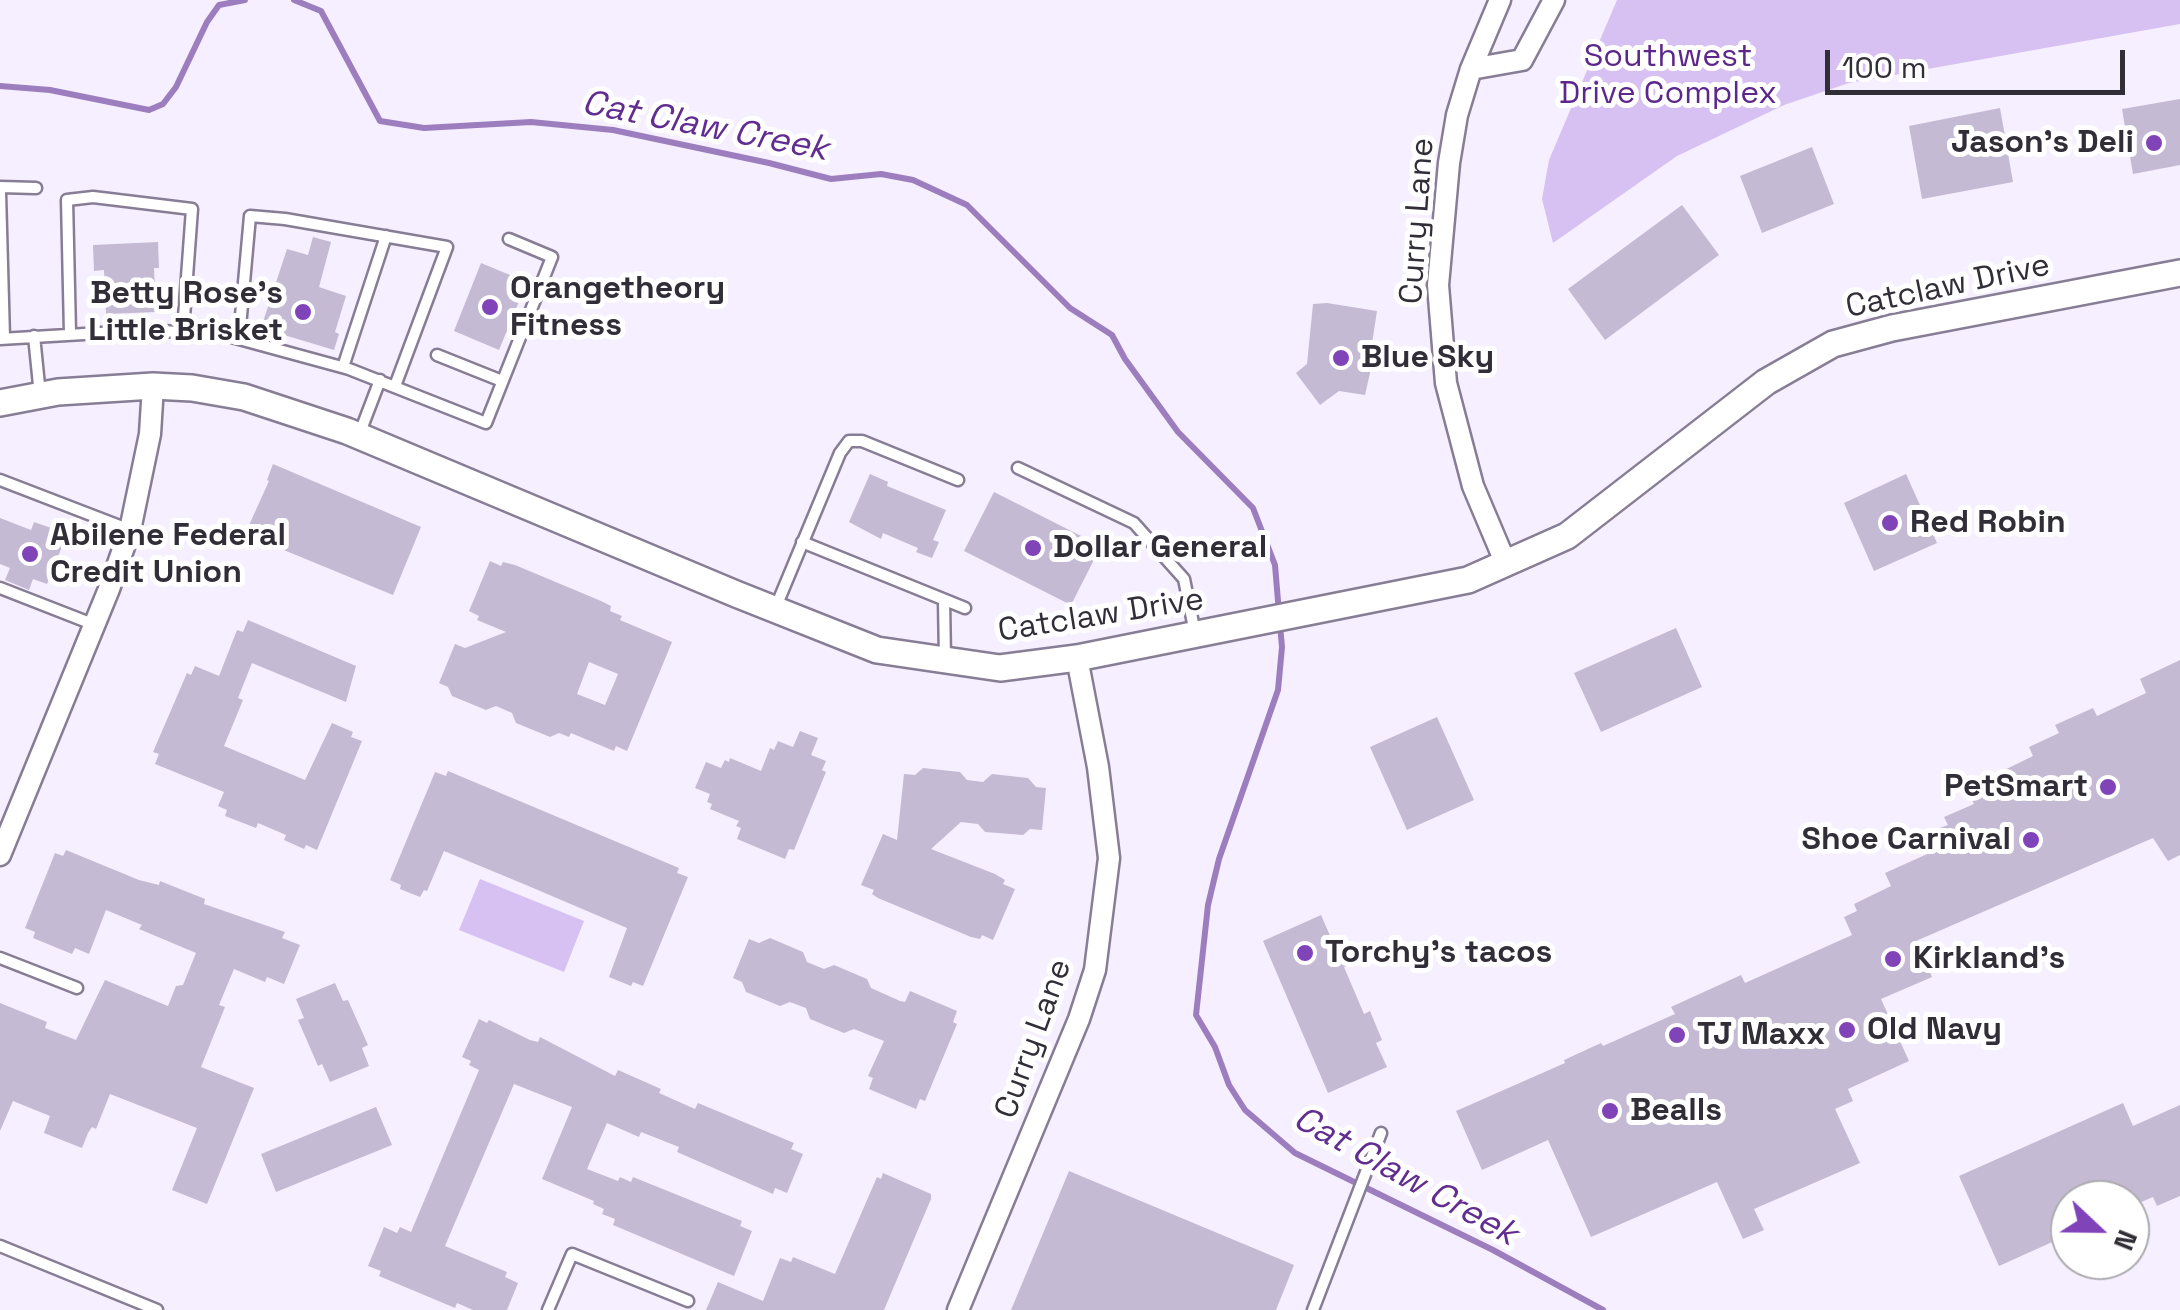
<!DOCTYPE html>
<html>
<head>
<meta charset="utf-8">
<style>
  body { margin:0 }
  #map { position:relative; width:2180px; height:1310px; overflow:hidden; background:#f6efff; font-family:"Space Grotesk",sans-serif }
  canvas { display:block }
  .north { position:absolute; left:2050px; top:1180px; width:100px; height:100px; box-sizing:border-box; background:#fff; border:2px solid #adabaf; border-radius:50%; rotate:112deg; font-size:28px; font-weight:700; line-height:40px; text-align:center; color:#322e38 }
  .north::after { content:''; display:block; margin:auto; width:35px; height:45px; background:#8143b8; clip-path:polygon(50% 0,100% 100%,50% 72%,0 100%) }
  .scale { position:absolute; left:1825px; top:50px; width:300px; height:45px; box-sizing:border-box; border:5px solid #322e38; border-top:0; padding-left:12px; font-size:30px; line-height:35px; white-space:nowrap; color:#322e38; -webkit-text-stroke:8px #fff; paint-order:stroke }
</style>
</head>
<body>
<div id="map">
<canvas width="2180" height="1310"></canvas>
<div class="north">N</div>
<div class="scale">100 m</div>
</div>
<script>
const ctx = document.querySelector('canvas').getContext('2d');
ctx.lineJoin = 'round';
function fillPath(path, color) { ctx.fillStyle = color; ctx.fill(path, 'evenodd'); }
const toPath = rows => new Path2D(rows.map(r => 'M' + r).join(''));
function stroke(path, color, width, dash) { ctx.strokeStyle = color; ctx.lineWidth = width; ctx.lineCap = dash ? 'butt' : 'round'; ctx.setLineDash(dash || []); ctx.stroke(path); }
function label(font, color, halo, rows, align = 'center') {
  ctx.font = font + ' "Space Grotesk",sans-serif'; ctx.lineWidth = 10; ctx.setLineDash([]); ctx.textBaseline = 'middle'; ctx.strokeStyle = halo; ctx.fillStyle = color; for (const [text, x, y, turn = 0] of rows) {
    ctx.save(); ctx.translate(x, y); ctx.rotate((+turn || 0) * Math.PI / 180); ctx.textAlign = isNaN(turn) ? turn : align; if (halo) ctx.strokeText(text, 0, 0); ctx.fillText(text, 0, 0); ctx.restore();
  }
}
fillPath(toPath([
  [1617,0,2180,0,2180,24,1849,83,1784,105,1677,156,1553,243,1542,199,1549,160],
  [480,879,584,921,564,972,459,930]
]), '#d7c1f3');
stroke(toPath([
  [294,0,321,11,380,121,424,128,531,122,613,130,769,163,831,179,881,174,913,180,967,205,1070,308,1112,335,1125,359,1178,432,1253,508,1275,565,1279,613],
  [0,86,50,90,149,110,163,104,176,87,207,22,219,5,245,0],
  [1280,625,1282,647,1278,690,1219,859,1208,905,1196,1015,1215,1047,1229,1085,1245,1110,1295,1153,1493,1250,1603,1310]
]), '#9c7ebf', 6);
fillPath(toPath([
  [2180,99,2180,165,2133,174,2122,109],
  [2000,108,2013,182,1922,199,1909,126],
  [1812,147,1834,204,1762,233,1740,176],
  [1682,205,1719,255,1605,340,1568,289],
  [313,237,331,242,319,287,346,296,335,332,339,334,334,350,261,328,287,249,308,255],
  [158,242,159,268,154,268,156,312,106,314,104,270,94,271,93,245],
  [481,263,527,282,499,350,454,331],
  [1327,303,1377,311,1371,350,1375,351,1365,395,1339,391,1320,405,1296,373,1307,364,1313,304],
  [273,464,421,527,393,595,245,534,269,481,267,480],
  [870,474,888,482,887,486,946,510,933,540,939,542,932,558,916,552,918,548,883,533,881,539,849,522],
  [1906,474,1937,543,1874,571,1844,503],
  [994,492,1101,546,1071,605,964,551],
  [0,518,31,530,34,522,57,530,53,541,63,544,47,584,33,579,29,590,5,580,10,568,0,564],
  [490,561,501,566,503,562,515,565,601,601,611,606,610,611,622,616,620,620,672,642,627,751,616,746,614,751,571,733,569,737,559,733,550,737,516,723,512,713,496,706,486,710,452,696,448,687,439,683,455,644,465,648,506,632,477,620,479,616,469,611],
  [589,662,618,674,605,705,577,694],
  [248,620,356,666,346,702,252,663,238,698,243,700,224,746,305,780,332,723,353,732,351,737,362,741,317,850,306,845,304,849,284,840,286,835,258,823,256,828,225,816,227,810,218,806,224,792,155,764,159,754,153,752,187,673,191,675,195,666,219,676,237,630,243,632],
  [1676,628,1702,687,1601,732,1574,673],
  [2180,660,2180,855,2168,861,2153,838,1916,941,1932,977,1881,999,1909,1061,1848,1089,1853,1101,1835,1109,1860,1163,1754,1209,1764,1230,1743,1239,1717,1182,1591,1237,1548,1140,1482,1170,1456,1111,1565,1063,1564,1060,1601,1043,1603,1046,1675,1014,1671,1007,1741,975,1745,983,1852,935,1844,917,1857,911,1854,904,1891,886,1885,873,1945,846,1937,829,1948,825,1944,817,1974,804,1970,796,1983,790,1980,782,2033,756,2029,747,2059,733,2055,725,2093,708,2097,716,2146,693,2140,679],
  [1437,717,1474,800,1407,830,1370,747],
  [800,731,818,738,811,755,826,761,822,770,826,772,794,850,789,849,785,859,737,839,741,828,736,826,739,821,710,809,712,804,707,802,710,794,695,788,706,762,721,768,725,760,729,762,730,758,761,771,770,748,774,750,778,741,793,747],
  [923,768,960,772,967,780,983,782,992,774,1028,778,1036,787,1046,788,1042,830,1030,829,1023,835,985,832,978,824,961,822,931,849,995,874,1005,880,1003,884,1015,889,993,940,982,935,980,939,971,937,878,898,872,894,874,890,861,885,883,834,897,840,904,774,915,775],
  [448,771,679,868,677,873,688,877,643,986,633,982,631,986,609,977,627,928,526,885,444,851,427,891,424,890,420,897,400,889,401,885,390,880,435,772,446,776],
  [66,850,139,880,159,885,160,881,205,899,204,904,285,932,282,938,300,945,284,984,267,977,265,982,234,969,219,1005,225,1007,201,1067,254,1088,207,1204,172,1190,197,1128,110,1094,96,1129,92,1127,88,1133,82,1148,44,1133,50,1116,13,1101,0,1131,0,1003,47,1022,45,1028,76,1040,105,980,168,1006,176,986,183,985,196,953,139,929,142,925,106,910,89,954,75,948,72,954,33,938,35,932,25,928,55,853,63,856],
  [1321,915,1331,938,1337,935,1350,965,1344,967,1364,1014,1370,1011,1382,1040,1376,1043,1387,1067,1328,1093,1263,941],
  [770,938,803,952,807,962,824,969,834,965,867,979,871,988,900,1001,905,1002,910,991,957,1011,953,1022,957,1024,925,1101,920,1099,916,1109,869,1089,873,1078,868,1076,884,1041,854,1029,844,1033,810,1019,806,1008,790,1002,780,1006,746,992,742,982,733,978,749,939,759,943],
  [335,983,343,1001,348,1000,368,1045,362,1048,369,1066,330,1082,322,1064,318,1066,298,1020,304,1018,296,999],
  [479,1019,487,1023,489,1020,530,1040,538,1042,540,1037,615,1076,618,1070,661,1089,659,1093,695,1109,698,1103,794,1143,791,1149,803,1154,787,1193,775,1188,773,1194,677,1152,679,1147,641,1132,639,1137,607,1123,587,1169,618,1181,620,1177,631,1182,633,1177,742,1221,740,1226,752,1231,734,1276,613,1225,615,1219,602,1214,604,1209,593,1204,594,1201,542,1179,572,1107,514,1084,445,1246,507,1272,505,1277,518,1283,507,1310,473,1310,457,1303,455,1308,379,1276,381,1271,368,1266,384,1227,397,1233,400,1227,411,1232,479,1070,469,1065,471,1061,462,1057],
  [2123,1103,2133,1126,2180,1105,2180,1196,2157,1206,2153,1197,2130,1207,2130,1200,2070,1200,2070,1234,1999,1266,1959,1176],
  [376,1107,392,1145,276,1192,261,1154],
  [1069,1171,1294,1265,1276,1310,1011,1310],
  [883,1173,931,1194,931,1199,884,1310,706,1310,718,1282,763,1301,780,1258,791,1262,793,1257,835,1274,877,1177,881,1179]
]), '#c5bad3');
const service = toPath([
  [0,187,36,188],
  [0,193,4,338],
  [70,333,67,200,93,197,192,209,183,331],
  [34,336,40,395],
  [239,338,250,216,285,219,447,247,395,386],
  [0,339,151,330,228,336,349,369,486,423,552,257,509,239],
  [437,355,502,381],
  [343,367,386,236],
  [359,435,380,380],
  [1018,468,1134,523,1184,579,1195,633],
  [0,480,130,530],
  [802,542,965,608],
  [0,588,95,625],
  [944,600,945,660],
  [775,609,840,453,849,441,862,441,958,480],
  [0,958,77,988],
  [0,1246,157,1310],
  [548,1310,572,1254,688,1301],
  [1313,1310,1381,1133]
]);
const minor = toPath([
  [1500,0,1471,69,1457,115,1449,163,1438,285,1446,383,1473,486,1506,564],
  [1471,69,1522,60,1554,0],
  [0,855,109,589,130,530,150,434,153,386],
  [958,1310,1079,1019,1095,970,1109,858,1098,767,1077,658]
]);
const tertiary = toPath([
  [0,403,58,392,153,386,192,388,244,397,347,431,736,594,877,650,1000,668,1077,658,1468,580,1567,536,1766,382,1833,344,1892,328,2180,273]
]);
stroke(service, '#877d95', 15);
stroke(minor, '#877d95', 25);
stroke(tertiary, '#877d95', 30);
stroke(service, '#fff', 10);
stroke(minor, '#fff', 20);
stroke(tertiary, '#fff', 25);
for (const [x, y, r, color] of [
  [2154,143,10,"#8143b8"],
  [490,307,10,"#8143b8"],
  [303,312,10,"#8143b8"],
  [1341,358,10,"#8143b8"],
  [1890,523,10,"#8143b8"],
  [1033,548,10,"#8143b8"],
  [30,554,10,"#8143b8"],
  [2108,787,10,"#8143b8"],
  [2031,840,10,"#8143b8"],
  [1305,953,10,"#8143b8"],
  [1893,959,10,"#8143b8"],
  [1847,1030,10,"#8143b8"],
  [1677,1035,10,"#8143b8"],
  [1610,1111,10,"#8143b8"]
]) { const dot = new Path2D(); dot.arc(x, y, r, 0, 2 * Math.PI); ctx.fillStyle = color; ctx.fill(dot); stroke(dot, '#fff', 4); }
label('32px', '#5c268a', '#fff', [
  ["Southwest",1668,57],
  ["Drive Complex",1668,94]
]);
label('bold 32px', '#322e38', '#fff', [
  ["Jason's Deli",2134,143,"right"],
  ["Orangetheory",510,289],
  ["Fitness",510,326],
  ["Betty Rose's",283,294,"right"],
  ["Little Brisket",283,331,"right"],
  ["Blue Sky",1361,358],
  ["Red Robin",1910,523],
  ["Abilene Federal",50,536],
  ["Credit Union",50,573],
  ["Dollar General",1053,548],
  ["PetSmart",2088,787,"right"],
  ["Shoe Carnival",2011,840,"right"],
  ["Torchy's tacos",1325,953],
  ["Kirkland's",1913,959],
  ["Old Navy",1867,1030],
  ["TJ Maxx",1697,1035],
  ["Bealls",1630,1111]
], 'left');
label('32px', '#322e38', '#fff', [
  ["Curry Lane",1418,221,-86],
  ["Catclaw Drive",1948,287,-12],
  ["Catclaw Drive",1101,616,-9],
  ["Curry Lane",1034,1039,-70]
]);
label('italic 35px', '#622d91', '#fff', [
  ["Cat Claw Creek",705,127,11],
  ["Cat Claw Creek",1405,1177,29]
]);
</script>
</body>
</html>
